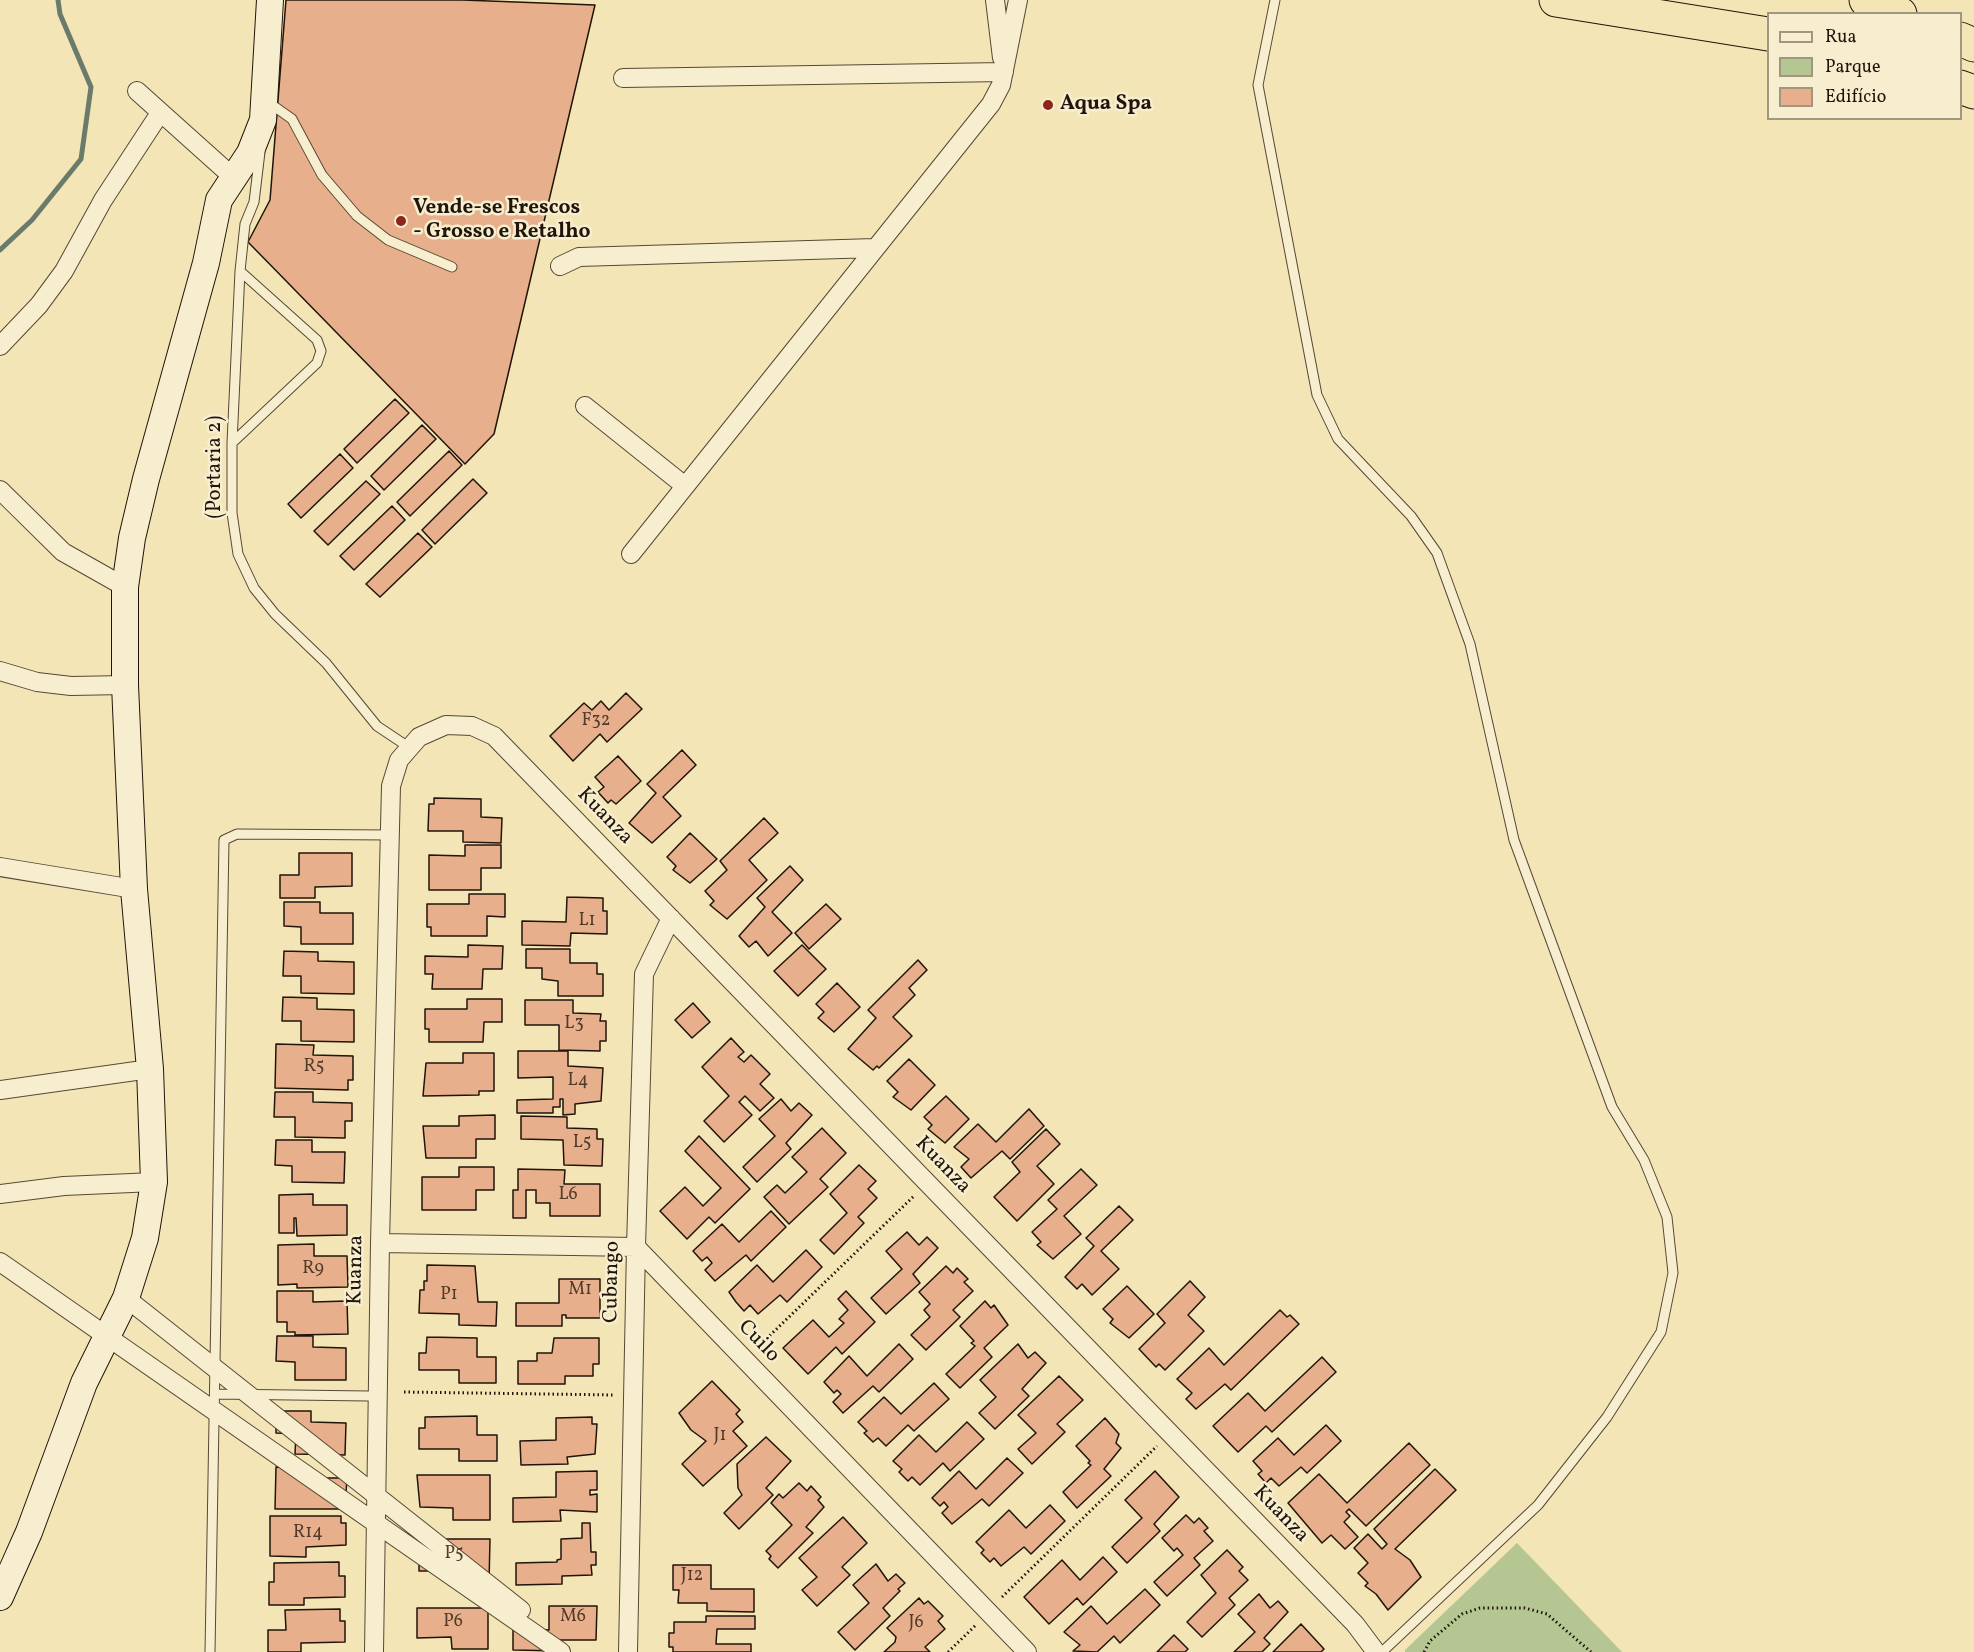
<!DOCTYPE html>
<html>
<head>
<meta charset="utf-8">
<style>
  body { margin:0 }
  #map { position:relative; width:1974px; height:1652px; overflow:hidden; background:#f3e5b5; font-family:Vollkorn,serif }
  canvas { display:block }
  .legend { position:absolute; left:1767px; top:12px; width:195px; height:108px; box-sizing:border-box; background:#f7eecf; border:2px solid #a19780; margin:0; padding:8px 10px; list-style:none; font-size:18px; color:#21140a }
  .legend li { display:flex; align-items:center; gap:12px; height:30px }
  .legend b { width:30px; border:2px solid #a19780 }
</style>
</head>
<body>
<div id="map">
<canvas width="1974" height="1652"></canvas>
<ul class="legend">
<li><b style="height:8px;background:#f7eecf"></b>Rua</li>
<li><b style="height:16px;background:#b5c692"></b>Parque</li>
<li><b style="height:16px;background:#e7af8b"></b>Edifício</li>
</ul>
</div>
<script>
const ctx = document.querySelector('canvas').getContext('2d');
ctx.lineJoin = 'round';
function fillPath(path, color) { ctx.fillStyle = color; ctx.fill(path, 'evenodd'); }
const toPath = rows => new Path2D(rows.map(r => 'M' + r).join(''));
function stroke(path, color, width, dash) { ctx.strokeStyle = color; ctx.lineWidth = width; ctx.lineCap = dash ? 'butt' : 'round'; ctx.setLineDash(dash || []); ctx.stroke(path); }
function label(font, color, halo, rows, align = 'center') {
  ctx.font = font + ' Vollkorn,serif'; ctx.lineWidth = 5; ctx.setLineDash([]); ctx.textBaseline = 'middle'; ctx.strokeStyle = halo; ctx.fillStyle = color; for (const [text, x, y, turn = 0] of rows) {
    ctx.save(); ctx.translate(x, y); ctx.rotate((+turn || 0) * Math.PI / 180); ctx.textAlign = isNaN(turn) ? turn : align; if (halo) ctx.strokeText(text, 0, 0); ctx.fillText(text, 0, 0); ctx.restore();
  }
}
fillPath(toPath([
  [1517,1543,1622,1652,1405,1652,1405,1650]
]), '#b5c692');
stroke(toPath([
  [0,250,32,220,81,159,91,87,60,14,58,0]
]), '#6a7b6c', 5);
const building = toPath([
  [286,0,463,0,595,5,494,434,465,464,248,242,270,200,286,0],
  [395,399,409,413,357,463,344,449,395,399],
  [422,425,436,439,384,490,371,476,422,425],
  [449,451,462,465,410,516,397,502,449,451],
  [340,454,353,468,301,518,288,504,340,454],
  [473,479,487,493,435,544,422,530,473,479],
  [366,481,380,494,328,545,314,531,366,481],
  [392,506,405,520,354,570,340,556,392,506],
  [418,533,432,547,380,597,366,584,418,533],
  [626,693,642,709,607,742,600,734,573,761,550,736,584,703,592,710,601,701,609,710,626,693],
  [682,750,696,765,663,797,681,816,652,843,629,823,656,793,647,784,682,750],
  [618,756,641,781,616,804,611,800,608,803,598,792,604,787,595,777,618,756],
  [434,798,481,799,481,817,502,818,501,843,463,842,463,831,428,831,429,804,434,804,434,798],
  [764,818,778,833,749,860,767,880,727,919,710,905,714,901,705,891,727,870,720,861,764,818],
  [690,833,717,859,690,883,673,870,676,866,667,857,690,833],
  [465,845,501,845,501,868,481,868,481,890,429,890,429,855,465,856,465,845],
  [299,853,352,853,352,886,315,887,315,898,280,898,280,875,299,875,299,853],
  [790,866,803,880,772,912,792,933,768,956,756,941,749,947,739,936,765,907,757,898,790,866],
  [469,894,505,894,505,917,487,916,487,936,431,936,431,927,427,927,427,904,469,904,469,894],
  [567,897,603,898,603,911,607,911,607,934,571,933,570,946,522,945,522,921,566,922,567,897],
  [284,902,320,902,320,913,353,913,353,944,301,944,301,927,284,926,284,902],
  [826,904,841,919,809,949,795,933,826,904],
  [468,945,503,946,502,969,483,969,482,989,432,989,433,974,425,974,425,956,468,957,468,945],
  [802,945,826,969,798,996,774,971,802,945],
  [526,949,570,949,570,963,597,963,597,974,603,974,603,996,558,996,558,981,542,979,542,968,526,968,526,949],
  [284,951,318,952,318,961,354,962,354,994,301,993,301,976,283,976,284,951],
  [918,960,927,970,909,988,915,995,893,1017,912,1036,879,1068,877,1066,873,1070,848,1049,876,1018,868,1010,918,960],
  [837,983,860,1007,834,1032,818,1018,824,1012,816,1004,837,983],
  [283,997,317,998,317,1009,354,1010,354,1042,301,1041,301,1021,282,1021,283,997],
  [467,999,502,999,502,1022,484,1022,483,1042,429,1042,429,1029,425,1029,425,1009,467,1009,467,999],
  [525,1000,573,1000,573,1013,601,1014,600,1021,606,1021,606,1041,600,1041,600,1051,559,1050,559,1025,525,1025,525,1000],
  [693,1003,710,1022,692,1038,675,1020,693,1003],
  [731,1038,744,1052,738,1057,744,1062,751,1055,770,1074,760,1084,774,1098,760,1111,745,1096,739,1102,752,1115,724,1142,704,1121,729,1096,702,1067,731,1038],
  [276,1044,314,1045,313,1055,353,1056,353,1080,348,1080,348,1090,275,1088,276,1044],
  [518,1051,568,1051,568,1066,603,1068,601,1101,575,1104,575,1114,563,1115,563,1099,560,1099,560,1107,553,1107,553,1113,517,1113,517,1100,553,1099,553,1077,518,1078,518,1051],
  [463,1053,494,1053,494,1091,479,1091,479,1095,423,1096,426,1063,463,1063,463,1053],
  [909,1059,935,1085,911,1110,893,1097,898,1092,887,1081,909,1059],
  [275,1092,313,1092,313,1102,352,1103,352,1121,345,1121,345,1138,295,1137,295,1117,274,1117,275,1092],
  [946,1096,969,1119,945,1143,928,1129,932,1125,924,1117,946,1096],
  [781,1099,791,1111,799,1103,812,1115,786,1143,791,1149,757,1182,743,1167,775,1136,759,1119,781,1099],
  [1029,1109,1044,1126,1010,1159,1002,1151,971,1178,961,1167,969,1159,954,1147,978,1124,996,1142,1029,1109],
  [495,1115,495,1139,476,1139,476,1158,426,1158,423,1126,459,1126,459,1116,495,1115],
  [521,1116,567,1117,567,1128,597,1129,597,1139,603,1139,602,1166,564,1165,563,1140,521,1139,521,1116],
  [822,1128,846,1153,820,1179,828,1187,789,1224,764,1197,777,1185,785,1193,807,1172,792,1157,822,1128],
  [1046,1129,1060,1144,1037,1166,1054,1184,1017,1221,994,1197,1020,1172,1012,1162,1046,1129],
  [699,1136,750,1189,715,1223,709,1217,687,1239,660,1211,685,1187,703,1206,721,1188,685,1151,699,1136],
  [276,1140,312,1140,312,1152,345,1152,344,1183,292,1182,292,1166,275,1165,276,1140],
  [859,1165,876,1181,868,1189,877,1198,858,1217,864,1223,834,1254,820,1240,847,1213,830,1194,859,1165],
  [459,1167,494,1167,494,1190,476,1190,476,1210,422,1210,422,1177,459,1177,459,1167],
  [518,1169,565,1170,564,1184,600,1184,600,1216,550,1216,550,1203,536,1203,536,1190,526,1190,526,1218,513,1218,513,1190,518,1190,518,1169],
  [1081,1169,1097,1185,1064,1216,1081,1234,1053,1259,1037,1245,1041,1242,1032,1232,1057,1209,1048,1200,1081,1169],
  [313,1194,313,1205,347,1205,347,1235,297,1236,296,1218,294,1218,294,1233,279,1233,279,1195,313,1194],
  [1119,1206,1133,1220,1101,1251,1119,1269,1092,1295,1082,1284,1077,1289,1065,1277,1094,1246,1086,1238,1119,1206],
  [771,1211,786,1227,751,1261,746,1255,715,1281,705,1270,712,1263,707,1257,702,1261,693,1251,722,1224,739,1242,771,1211],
  [907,1232,919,1245,927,1237,938,1248,913,1274,920,1283,886,1314,871,1298,902,1269,886,1251,907,1232],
  [314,1244,314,1256,347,1256,348,1287,297,1288,297,1284,278,1285,278,1245,314,1244],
  [806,1250,822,1267,787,1302,780,1295,758,1314,750,1305,744,1311,736,1302,729,1292,757,1265,773,1282,806,1250],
  [427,1265,475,1266,478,1302,497,1302,496,1326,459,1325,459,1314,419,1313,420,1290,424,1290,424,1281,427,1281,427,1265],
  [946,1266,953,1273,957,1268,968,1279,964,1282,973,1291,953,1310,960,1317,926,1350,911,1335,930,1317,924,1310,930,1304,919,1292,946,1266],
  [559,1279,600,1279,600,1318,566,1318,566,1315,562,1315,562,1326,516,1326,516,1303,559,1303,559,1279],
  [1190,1281,1205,1297,1188,1315,1204,1331,1165,1370,1159,1364,1156,1367,1139,1349,1165,1323,1157,1314,1190,1281],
  [1127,1286,1154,1314,1129,1338,1110,1323,1113,1319,1103,1309,1127,1286],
  [277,1291,313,1291,313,1302,347,1301,348,1334,295,1335,295,1332,287,1332,287,1322,277,1322,277,1291],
  [846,1291,875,1322,842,1354,836,1347,808,1374,783,1348,813,1320,829,1337,844,1323,839,1319,848,1310,838,1299,846,1291],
  [985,1301,991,1308,994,1305,1008,1325,984,1348,992,1357,960,1388,946,1374,975,1346,971,1343,974,1341,960,1326,985,1301],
  [1280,1310,1287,1317,1290,1315,1299,1324,1231,1390,1225,1384,1196,1409,1186,1399,1192,1393,1177,1379,1209,1348,1224,1365,1280,1310],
  [277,1336,313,1336,313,1347,346,1348,346,1380,295,1380,295,1362,276,1361,277,1336],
  [427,1337,477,1338,477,1357,496,1357,496,1383,459,1383,459,1370,419,1370,419,1353,426,1353,427,1337],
  [554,1338,599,1338,599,1364,593,1364,593,1376,565,1376,565,1384,518,1384,518,1361,537,1361,537,1353,552,1353,554,1338],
  [899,1344,913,1359,879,1392,873,1386,843,1413,833,1402,841,1394,837,1390,834,1393,824,1382,849,1356,867,1376,899,1344],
  [1018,1344,1028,1358,1035,1352,1046,1363,1022,1389,1029,1396,995,1429,979,1413,996,1397,980,1380,1018,1344],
  [1322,1357,1336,1372,1272,1432,1266,1426,1238,1452,1213,1426,1248,1393,1265,1411,1322,1357],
  [1059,1376,1083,1400,1057,1424,1065,1432,1032,1464,1018,1449,1036,1433,1018,1415,1059,1376],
  [712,1381,740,1410,736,1414,743,1422,733,1431,747,1446,703,1486,682,1464,706,1441,691,1430,679,1413,712,1381],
  [934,1383,949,1399,914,1431,908,1425,886,1446,878,1438,873,1442,864,1433,867,1431,858,1422,884,1397,901,1414,934,1383],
  [276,1411,311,1411,311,1422,346,1423,345,1455,295,1454,296,1434,276,1433,276,1411],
  [477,1416,477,1435,497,1435,497,1461,459,1461,459,1449,419,1449,419,1428,425,1428,425,1417,477,1416],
  [592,1417,592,1424,597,1424,595,1454,567,1457,568,1464,521,1465,520,1441,556,1440,556,1418,592,1417],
  [1105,1418,1119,1434,1116,1443,1121,1448,1104,1469,1111,1476,1077,1508,1063,1492,1091,1465,1088,1463,1090,1461,1076,1446,1105,1418],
  [967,1422,984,1439,950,1471,943,1463,920,1485,912,1477,908,1481,899,1472,902,1469,893,1461,919,1435,936,1452,967,1422],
  [1326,1425,1341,1441,1307,1473,1301,1467,1279,1486,1271,1478,1266,1483,1258,1474,1262,1471,1253,1461,1278,1438,1294,1455,1326,1425],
  [766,1437,791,1461,766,1488,773,1495,739,1529,724,1513,742,1495,738,1488,737,1464,766,1437],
  [1409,1443,1430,1465,1366,1526,1349,1509,1346,1512,1350,1516,1344,1522,1358,1537,1345,1549,1331,1535,1322,1543,1288,1503,1319,1474,1347,1503,1409,1443],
  [1007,1458,1023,1473,989,1506,982,1499,952,1524,942,1513,948,1507,944,1502,940,1506,932,1498,959,1471,976,1489,1007,1458],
  [276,1467,312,1468,312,1478,347,1478,345,1509,275,1509,276,1467],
  [1435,1469,1456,1490,1395,1549,1410,1560,1421,1577,1388,1610,1376,1594,1365,1586,1368,1583,1358,1573,1368,1563,1354,1548,1368,1534,1382,1549,1387,1544,1374,1529,1435,1469],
  [597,1471,597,1490,590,1490,590,1495,597,1494,597,1512,560,1510,561,1521,513,1522,513,1498,556,1497,556,1472,597,1471],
  [1155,1471,1179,1497,1154,1524,1160,1531,1127,1563,1112,1547,1142,1518,1125,1500,1155,1471],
  [417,1475,490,1475,490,1520,453,1520,453,1508,420,1507,417,1475],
  [799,1483,807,1491,811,1486,821,1497,818,1500,824,1507,806,1527,813,1533,778,1568,769,1559,771,1556,766,1551,792,1525,771,1503,779,1494,783,1498,799,1483],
  [1050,1505,1065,1521,1031,1554,1024,1547,1001,1566,994,1558,990,1562,981,1553,984,1550,976,1542,1009,1510,1026,1528,1050,1505],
  [1186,1515,1194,1523,1199,1518,1208,1528,1204,1531,1213,1541,1194,1558,1200,1565,1167,1596,1154,1582,1183,1555,1177,1548,1174,1551,1162,1538,1186,1515],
  [270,1516,341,1516,341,1523,346,1523,346,1545,306,1547,306,1557,270,1556,270,1516],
  [843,1517,867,1543,842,1567,850,1575,817,1606,802,1590,817,1577,799,1558,843,1517],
  [582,1523,590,1523,591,1552,596,1552,596,1565,591,1565,592,1575,562,1576,562,1584,516,1585,516,1563,557,1562,557,1560,561,1559,561,1539,582,1538,582,1523],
  [419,1539,490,1539,489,1583,452,1571,419,1571,419,1539],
  [1227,1550,1243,1567,1239,1571,1248,1580,1229,1598,1235,1605,1202,1637,1187,1622,1216,1593,1201,1575,1227,1550],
  [1103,1557,1117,1572,1083,1605,1077,1598,1049,1624,1024,1597,1062,1560,1080,1580,1103,1557],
  [339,1562,339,1576,345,1576,345,1597,304,1598,304,1605,269,1605,269,1582,274,1582,274,1563,339,1562],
  [876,1564,888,1581,896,1574,905,1583,898,1589,900,1591,883,1608,890,1616,855,1650,838,1632,869,1603,853,1585,876,1564],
  [673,1565,711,1565,711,1589,754,1589,754,1612,707,1611,707,1603,678,1603,679,1590,673,1590,673,1565],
  [1145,1589,1160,1605,1120,1643,1114,1636,1097,1652,1073,1651,1080,1645,1064,1632,1091,1606,1107,1624,1145,1589],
  [1259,1594,1270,1608,1278,1601,1288,1612,1264,1638,1270,1644,1262,1652,1234,1652,1255,1632,1238,1614,1259,1594],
  [919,1598,924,1604,928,1601,943,1616,938,1621,945,1629,925,1647,930,1652,884,1652,895,1642,896,1637,887,1628,919,1598],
  [549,1606,597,1606,596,1640,560,1640,560,1651,513,1650,513,1629,549,1630,549,1606],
  [417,1608,488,1608,488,1649,452,1649,451,1637,417,1638,417,1608],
  [340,1609,340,1621,345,1621,345,1642,301,1643,301,1652,268,1652,268,1630,286,1630,285,1610,340,1609],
  [706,1616,755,1616,755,1629,717,1629,716,1644,751,1644,751,1652,673,1652,673,1647,669,1647,669,1633,674,1633,674,1622,706,1622,706,1616],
  [1301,1624,1324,1649,1321,1652,1273,1652,1301,1624],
  [1174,1635,1188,1649,1185,1652,1157,1652,1174,1635]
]);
fillPath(building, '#e7af8b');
stroke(building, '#21140a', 1.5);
const lane = toPath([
  [1275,0,1258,85,1317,395,1338,439,1411,516,1437,553,1470,644,1514,840,1612,1107,1644,1160,1667,1217,1673,1273,1661,1332,1607,1417,1538,1505,1382,1652],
  [268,102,292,119,322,175,357,216,388,240,452,267],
  [260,152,254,202,245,224,240,271,232,443,232,513,238,554,254,588,275,614,326,663,377,726,410,748],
  [232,443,317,363,321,351,317,340,240,271],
  [215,1394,369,1396],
  [210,1652,224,840,237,834,390,835]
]);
const street = toPath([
  [995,0,1002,58],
  [623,78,1004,72],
  [137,91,234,178],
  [560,266,579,257,875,248],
  [0,346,39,305,64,271,103,200,160,113],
  [585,406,685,486],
  [0,490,63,552,125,587],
  [631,554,991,104,1001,85,1018,0],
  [0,671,37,682,71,686,125,685],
  [0,867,134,889],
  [0,1090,150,1069],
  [0,1194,64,1186,154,1182],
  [380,1243,636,1247,1027,1652],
  [0,1262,561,1652],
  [126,1298,521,1610],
  [374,1652,380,1243,391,786,399,760,419,737,446,725,472,726,494,736,1355,1624,1376,1652],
  [628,1652,636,1247,644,974,671,918]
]);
const secondary = toPath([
  [0,1597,29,1532,84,1383,126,1298,145,1238,154,1182,150,1069,134,889,125,685,125,587,132,538,146,479,206,263,219,200,250,153,263,120,270,0]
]);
const highway = toPath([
  [1556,0,1768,34],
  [1866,0,1900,14],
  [1960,39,1974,45],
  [1960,87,1974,92]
]);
stroke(lane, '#564835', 11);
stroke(street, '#564835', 20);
stroke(secondary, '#21140a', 28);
stroke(highway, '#21140a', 35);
stroke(toPath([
  [760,1345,915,1195],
  [404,1392,615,1395],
  [1002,1597,1157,1446],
  [948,1652,977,1624],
  [1424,1652,1430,1641,1462,1614,1480,1608,1525,1608,1547,1614,1591,1652]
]), '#21140a', 3, [1.5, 3]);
stroke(lane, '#f7eecf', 9);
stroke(street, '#f7eecf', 18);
stroke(secondary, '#f7eecf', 26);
stroke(highway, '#f3e5b5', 33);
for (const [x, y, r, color] of [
  [1048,105,6,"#8f2418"],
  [401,221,6,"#8f2418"]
]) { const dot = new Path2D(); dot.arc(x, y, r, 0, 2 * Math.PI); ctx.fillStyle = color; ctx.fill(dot); stroke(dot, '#f7eecf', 2); }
label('18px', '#523b2a', null, [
  ["F32",596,722],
  ["L1",587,922],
  ["L3",574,1025],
  ["R5",314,1068],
  ["L4",578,1082],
  ["L5",582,1144],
  ["L6",568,1196],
  ["R9",313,1270],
  ["M1",580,1291],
  ["P1",449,1296],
  ["J1",720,1437],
  ["R14",308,1534],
  ["P5",454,1555],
  ["J12",692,1577],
  ["M6",573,1618],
  ["P6",453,1623],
  ["J6",916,1624]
]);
label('bold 21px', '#21140a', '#f7eecf', [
  ["Aqua Spa",1060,105],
  ["Vende-se Frescos",413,209],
  ["- Grosso e Retalho",413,233]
], 'left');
label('21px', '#21140a', '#f7eecf', [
  ["(Portaria 2)",216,467,-90],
  ["Kuanza",604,817,46],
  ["Kuanza",942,1166,46],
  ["Kuanza",357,1270,-89],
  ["Cubango",613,1282,-89],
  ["Cuilo",758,1342,46],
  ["Kuanza",1280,1515,46]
]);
</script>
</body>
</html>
